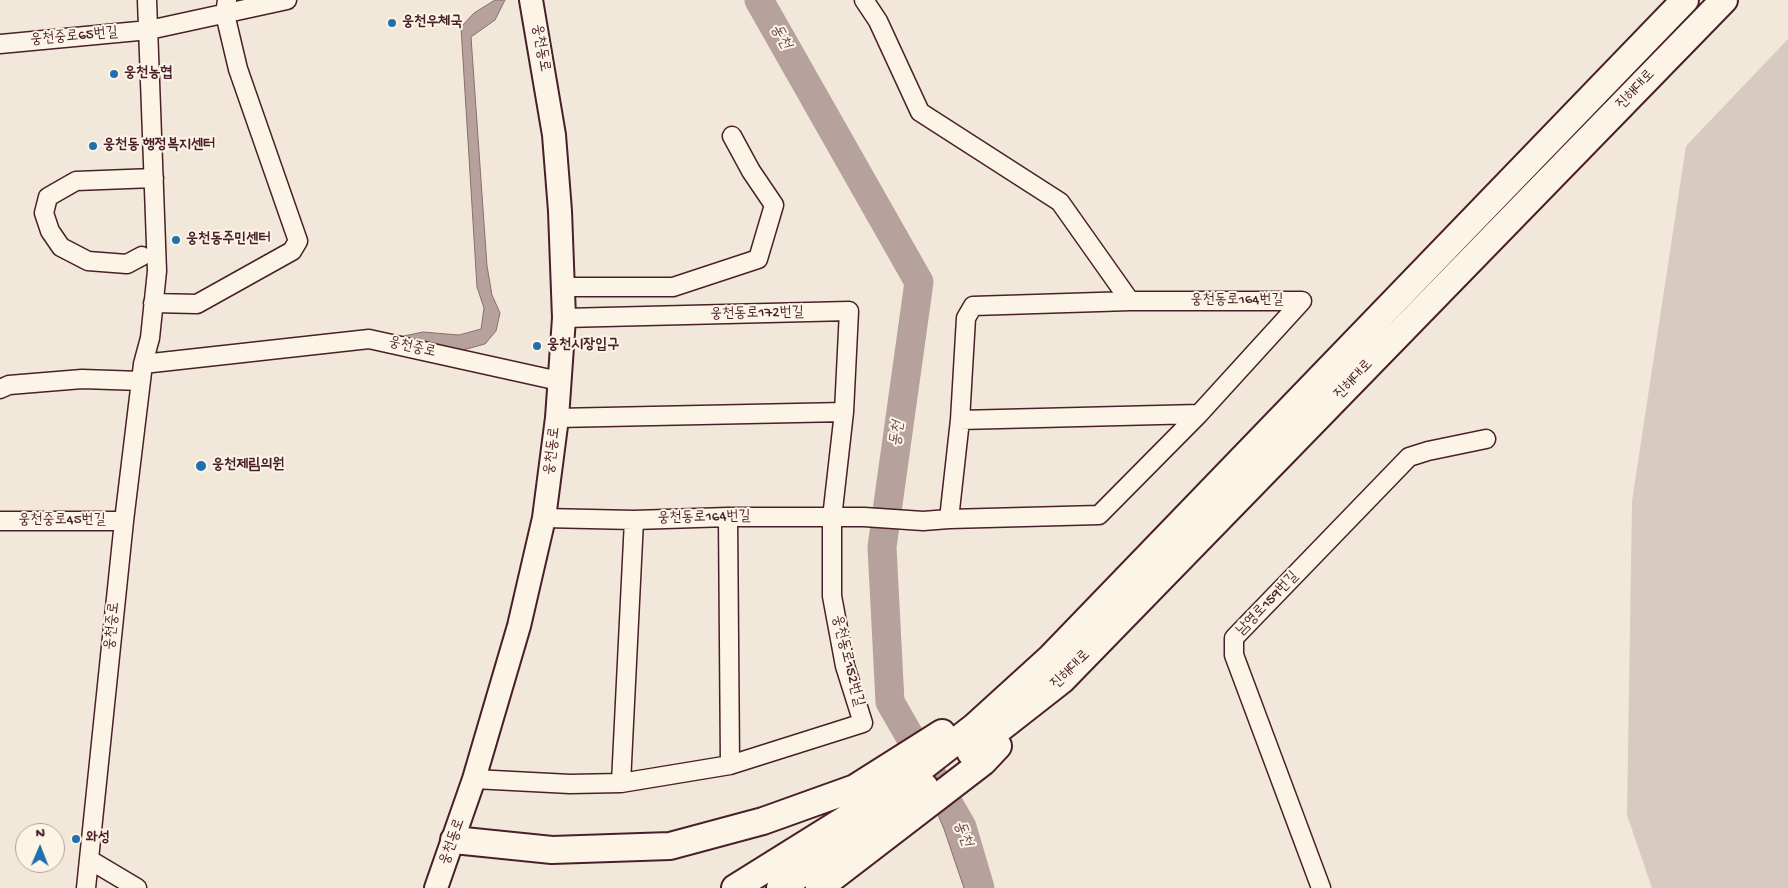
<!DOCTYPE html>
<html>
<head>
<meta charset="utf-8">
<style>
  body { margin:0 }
  #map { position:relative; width:1788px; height:888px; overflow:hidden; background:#f1e8da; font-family:"Gochi Hand",sans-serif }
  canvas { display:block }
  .north { position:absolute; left:15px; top:823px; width:50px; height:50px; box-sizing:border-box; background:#fcf5e5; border:1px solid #b59f9b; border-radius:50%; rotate:1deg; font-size:14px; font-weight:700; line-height:20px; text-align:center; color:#4a1f2b }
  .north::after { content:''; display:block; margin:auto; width:18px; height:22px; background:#1f6fb2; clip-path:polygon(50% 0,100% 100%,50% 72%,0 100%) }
</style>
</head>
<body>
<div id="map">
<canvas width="1788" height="888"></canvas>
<div class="north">N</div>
</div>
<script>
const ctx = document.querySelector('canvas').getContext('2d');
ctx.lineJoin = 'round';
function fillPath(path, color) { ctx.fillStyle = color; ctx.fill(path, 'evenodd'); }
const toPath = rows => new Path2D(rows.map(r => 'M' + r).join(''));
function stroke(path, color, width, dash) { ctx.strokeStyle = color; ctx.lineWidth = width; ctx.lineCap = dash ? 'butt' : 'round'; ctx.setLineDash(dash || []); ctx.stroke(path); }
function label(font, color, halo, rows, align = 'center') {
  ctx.font = font + ' "Gochi Hand","Poor Story",sans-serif'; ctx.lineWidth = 4; ctx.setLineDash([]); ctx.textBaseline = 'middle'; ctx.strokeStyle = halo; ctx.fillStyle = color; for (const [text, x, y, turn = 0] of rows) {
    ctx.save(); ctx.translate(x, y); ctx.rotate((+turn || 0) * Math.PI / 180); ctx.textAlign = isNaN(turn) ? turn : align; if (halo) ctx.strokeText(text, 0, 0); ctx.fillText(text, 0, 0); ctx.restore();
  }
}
fillPath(toPath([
  [1788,39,1788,888,1652,888,1627,815,1632,501,1686,146]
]), '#d8cac0');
const water = toPath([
  [495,0,505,0,495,20,471,37,487,266,492,295,500,313,496,331,485,344,463,350,394,338,423,332,459,335,481,329,484,308,477,287,461,27,474,13,495,0],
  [890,702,962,827,980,888,964,888,944,829,890,702]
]);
fillPath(water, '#b6a19c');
stroke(water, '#8b6d6f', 1);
stroke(toPath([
  [759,0,919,282,882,547,890,702,962,827,980,888]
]), '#b6a19c', 29);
const minor = toPath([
  [864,0,878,21,920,112,1060,202,1130,301],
  [0,44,149,30,287,0],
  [142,256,127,264,88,261,61,247,50,231,44,213,48,197,76,181,154,178],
  [561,287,673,287,758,259,774,205,751,171,732,136],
  [153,303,197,304,292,251,298,241,238,69,225,14,227,0],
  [143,364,369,339,559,381],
  [0,389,9,385,82,379,141,381],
  [557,418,844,412],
  [960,420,1199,414],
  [728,517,730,765],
  [544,518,634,520,728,517,864,517,923,521,949,519,1099,515,1199,414,1302,301,1130,301,973,306,966,318,960,420,949,519],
  [0,521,124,521],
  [474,779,570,784,621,783,730,765,863,723,845,666,832,596,832,518,844,412,849,311,564,318],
  [621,783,634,520],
  [90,860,137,888],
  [86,888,124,521,143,364,150,338,157,271,147,0],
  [1321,888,1234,655,1234,638,1409,457,1428,451,1486,439]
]);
const major = toPath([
  [436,888,474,779,519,626,544,518,557,418,564,318,560,211,554,135,531,0]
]);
const highway = toPath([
  [970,752,1062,680,1724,0],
  [454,840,552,850,670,846,763,821,855,788,942,733],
  [735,888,897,787,974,727,1051,657,1685,0],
  [780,888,888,816,925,787],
  [819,888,983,762,998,746]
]);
stroke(minor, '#4a1f2b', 21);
stroke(major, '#4a1f2b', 26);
stroke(highway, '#4a1f2b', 30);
stroke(minor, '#fcf5e5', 18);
stroke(major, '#fcf5e5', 22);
stroke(highway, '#fcf5e5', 26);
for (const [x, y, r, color] of [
  [392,23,5,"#1f6fb2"],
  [114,74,5,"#1f6fb2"],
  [93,146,5,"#1f6fb2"],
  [176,240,5,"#1f6fb2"],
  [537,346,5,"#1f6fb2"],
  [201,466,6,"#1f6fb2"],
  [76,839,5,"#1f6fb2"]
]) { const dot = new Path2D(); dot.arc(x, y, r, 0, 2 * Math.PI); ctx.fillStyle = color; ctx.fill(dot); stroke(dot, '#fcf5e5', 2); }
label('bold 15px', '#4a1f2b', '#fcf5e5', [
  ["웅천우체국",402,23],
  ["웅천농협",124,74],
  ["웅천동 행정복지센터",103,146],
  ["웅천동주민센터",186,240],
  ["웅천시장입구",547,346],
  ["웅천제림의원",212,466],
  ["와성",86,839]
], 'left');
label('15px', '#4a1f2b', '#fcf5e5', [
  ["웅천중로65번길",74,37,-5],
  ["웅천동로",540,48,80],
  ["진해대로",1636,90,-46],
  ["웅천동로164번길",1237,301],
  ["웅천동로172번길",757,314,-1],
  ["웅천중로",412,348,13],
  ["진해대로",1354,380,-46],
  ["웅천동로",553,451,-83],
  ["웅천동로164번길",704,518,-1],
  ["웅천중로45번길",62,521],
  ["남영로159번길",1268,604,-46],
  ["웅천중로",113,626,-84],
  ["웅천동로152번길",847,661,76],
  ["진해대로",1071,670,-44],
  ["웅천동로",453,842,-70]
]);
label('italic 16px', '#704c53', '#fcf5e5', [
  ["동천",780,37,61],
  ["동천",898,434,-82],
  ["동천",962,834,69]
]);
</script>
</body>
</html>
